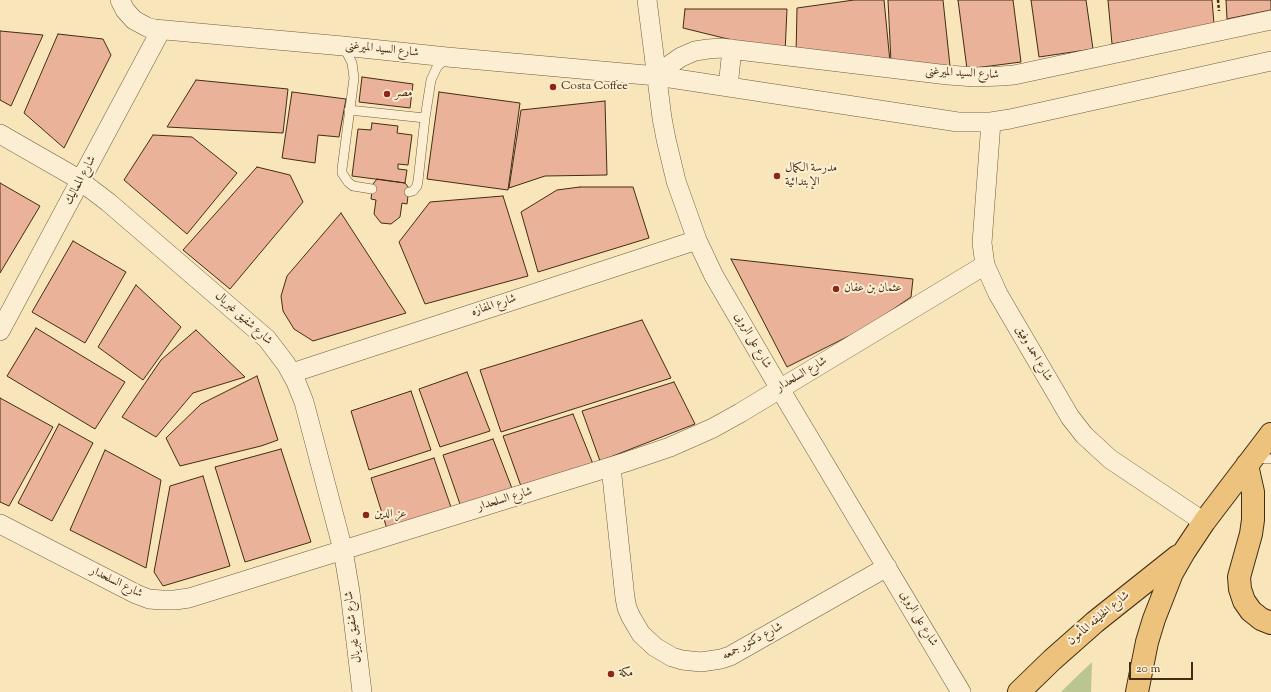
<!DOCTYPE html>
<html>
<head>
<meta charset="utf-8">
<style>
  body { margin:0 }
  #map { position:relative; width:1271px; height:692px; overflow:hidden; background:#f9e5ba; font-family:"Sorts Mill Goudy",serif }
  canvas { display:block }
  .scale { position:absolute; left:1129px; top:662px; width:64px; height:18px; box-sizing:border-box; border:2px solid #422d14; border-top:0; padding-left:5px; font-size:12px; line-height:14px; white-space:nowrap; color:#422d14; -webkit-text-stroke:3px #fbeed2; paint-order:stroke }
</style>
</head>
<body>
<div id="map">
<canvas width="1271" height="692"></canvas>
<div class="scale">20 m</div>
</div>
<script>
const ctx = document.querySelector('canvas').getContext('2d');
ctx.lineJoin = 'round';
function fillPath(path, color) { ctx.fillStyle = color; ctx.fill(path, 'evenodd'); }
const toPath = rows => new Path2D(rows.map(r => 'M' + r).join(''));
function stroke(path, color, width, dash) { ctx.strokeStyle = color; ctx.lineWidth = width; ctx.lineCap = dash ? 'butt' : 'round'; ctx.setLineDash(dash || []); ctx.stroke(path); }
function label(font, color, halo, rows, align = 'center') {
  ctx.font = font + ' "Sorts Mill Goudy",Amiri,serif'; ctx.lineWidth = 4; ctx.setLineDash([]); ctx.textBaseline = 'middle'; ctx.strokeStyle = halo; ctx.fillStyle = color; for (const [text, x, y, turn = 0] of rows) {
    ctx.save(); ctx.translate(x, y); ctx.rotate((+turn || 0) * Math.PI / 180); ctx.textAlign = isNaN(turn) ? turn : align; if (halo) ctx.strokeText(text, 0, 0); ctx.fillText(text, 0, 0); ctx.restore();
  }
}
fillPath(toPath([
  [1092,662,1091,692,1061,692,1069,684]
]), '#bac592');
const building = toPath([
  [854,0,884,0,890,62,796,55,797,8,854,0],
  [888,0,943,0,950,66,891,62,888,0],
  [958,0,1013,0,1021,62,967,69,958,0],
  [1031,0,1086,0,1093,49,1039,57,1031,0],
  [1108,0,1212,0,1214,24,1112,44,1108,0],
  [1226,0,1271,0,1271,10,1227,19,1226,0],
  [685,9,787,9,785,53,683,28,685,9],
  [0,31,43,35,11,106,0,100,0,31],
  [58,34,103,39,111,55,64,148,24,113,58,34],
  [362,77,413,84,410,108,359,102,362,77],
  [196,80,288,89,283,133,167,127,196,80],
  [292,92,346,99,339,137,318,135,315,163,282,158,292,92],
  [439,92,520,103,508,190,427,179,439,92],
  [605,101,607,175,545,176,509,188,521,110,605,101],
  [372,123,398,126,397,133,412,135,408,165,398,164,398,169,407,170,405,183,352,176,358,129,371,130,372,123],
  [153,135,192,137,237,173,187,234,124,180,153,135],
  [257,167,290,175,303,202,230,289,183,250,257,167],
  [377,179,405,183,409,188,407,204,402,203,400,217,391,224,381,223,374,214,376,200,371,199,373,184,377,179],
  [0,183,40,206,0,273,0,183],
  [580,187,633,187,649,238,538,272,521,212,557,190,580,187],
  [503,196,528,276,425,304,399,242,430,202,503,196],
  [341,213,406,313,313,341,294,329,283,311,281,296,287,276,341,213],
  [73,241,126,272,85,343,32,312,73,241],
  [731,259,913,279,911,297,867,327,787,367,731,259],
  [136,285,181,327,143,380,98,347,136,285],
  [642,320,671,378,501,432,480,370,642,320],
  [36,328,125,382,95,429,7,376,36,328],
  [196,330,245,377,193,393,156,437,122,417,161,360,196,330],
  [467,372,490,431,440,447,419,389,467,372],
  [257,376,278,440,261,446,180,466,166,438,201,404,257,376],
  [674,382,695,424,600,461,582,411,674,382],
  [411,391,431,450,369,470,351,411,411,391],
  [0,398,53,427,9,506,0,502,0,398],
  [573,414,593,464,522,489,503,436,573,414],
  [59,424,93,443,52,521,18,503,59,424],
  [493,439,513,491,461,507,443,455,493,439],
  [281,449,311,542,245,562,215,467,281,449],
  [105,450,161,480,146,568,70,530,105,450],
  [434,458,452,510,387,529,371,478,434,458],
  [203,476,230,566,163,586,154,572,170,486,203,476]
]);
fillPath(building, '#eab299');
stroke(building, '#422d14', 1);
const lane = toPath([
  [344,47,352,63,354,78,342,169,342,173,348,182,353,186,372,189],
  [349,110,425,118],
  [409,192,413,191,417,186,418,181,425,118,431,80,437,67,446,58],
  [1254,458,1271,459]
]);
const street = toPath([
  [120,0,125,10,134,20,147,27,154,29,343,46,447,57,657,76,958,122,991,122,1010,119,1271,61],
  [647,0,662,118,666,139,676,181,697,240,714,276,780,389,961,692],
  [657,76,668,66,681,57,695,51,708,49,721,48,948,75,975,77,1001,76,1014,75,1271,20],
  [728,87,732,49],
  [991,122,982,243,985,265,998,294,1070,417,1084,435,1110,459,1204,522],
  [0,134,75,177,108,202,267,339,286,364,296,382,304,402,343,550,350,592,362,692],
  [0,331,161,30],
  [292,373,697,240],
  [611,467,625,598,627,608,631,617,641,634,655,647,672,657,682,660,701,662,721,659,730,656,887,567],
  [0,524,136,594,149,599,162,600,175,600,189,598,626,462,670,447,713,428,740,413,985,265]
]);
const primary = toPath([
  [1247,465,1253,492,1253,520,1251,534,1239,577,1240,589,1244,601,1251,611,1261,619,1271,623],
  [1019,692,1052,660,1095,622,1178,556],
  [1137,692,1147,642,1154,619,1172,573,1184,552,1204,522,1271,434]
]);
stroke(lane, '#705b3e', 10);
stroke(street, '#705b3e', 20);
stroke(primary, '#422d14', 24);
stroke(toPath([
  [1218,0,1219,11]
]), '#422d14', 2.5, [3, 2]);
stroke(lane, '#fbeed2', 9);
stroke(street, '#fbeed2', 19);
stroke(primary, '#ecc27d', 22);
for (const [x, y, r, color] of [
  [553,87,4,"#8f2418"],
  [387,94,4,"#8f2418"],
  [777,176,4,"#8f2418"],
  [836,289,4,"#8f2418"],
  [366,515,4,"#8f2418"],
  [611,674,4,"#8f2418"]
]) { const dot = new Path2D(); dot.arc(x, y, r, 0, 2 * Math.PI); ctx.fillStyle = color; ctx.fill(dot); stroke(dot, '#fbeed2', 1.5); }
label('12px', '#422d14', '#fbeed2', [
  ["شارع السيد الميرغنى",382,50,6],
  ["شارع السيد الميرغنى",962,74,3],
  ["شارع المماليك",81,181,-62],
  ["شارع المفازه",494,306,-18],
  ["شارع شفيق غبريال",243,319,42],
  ["شارع على الروبى",752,341,60],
  ["شارع احمد وفيق",1033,354,60],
  ["شارع السلحدار",802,375,-31],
  ["شارع السلحدار",505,500,-17],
  ["شارع السلحدار",116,583,26],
  ["شارع على الروبى",918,619,59],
  ["شارع الخليفه المأمون",1099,619,-40],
  ["شارع شفيق غبريال",354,627,-97],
  ["شارع دكتور جمعه",753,642,-28]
]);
label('12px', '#422d14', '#fbeed2', [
  ["Costa Coffee",561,87],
  ["مصر",395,94],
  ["مدرسة الكمال",785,169],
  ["الإبتدائية",785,183],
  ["عثمان بن عفان",844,289],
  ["عز الدين",374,515],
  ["مكة",619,674]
], 'left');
</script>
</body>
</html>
